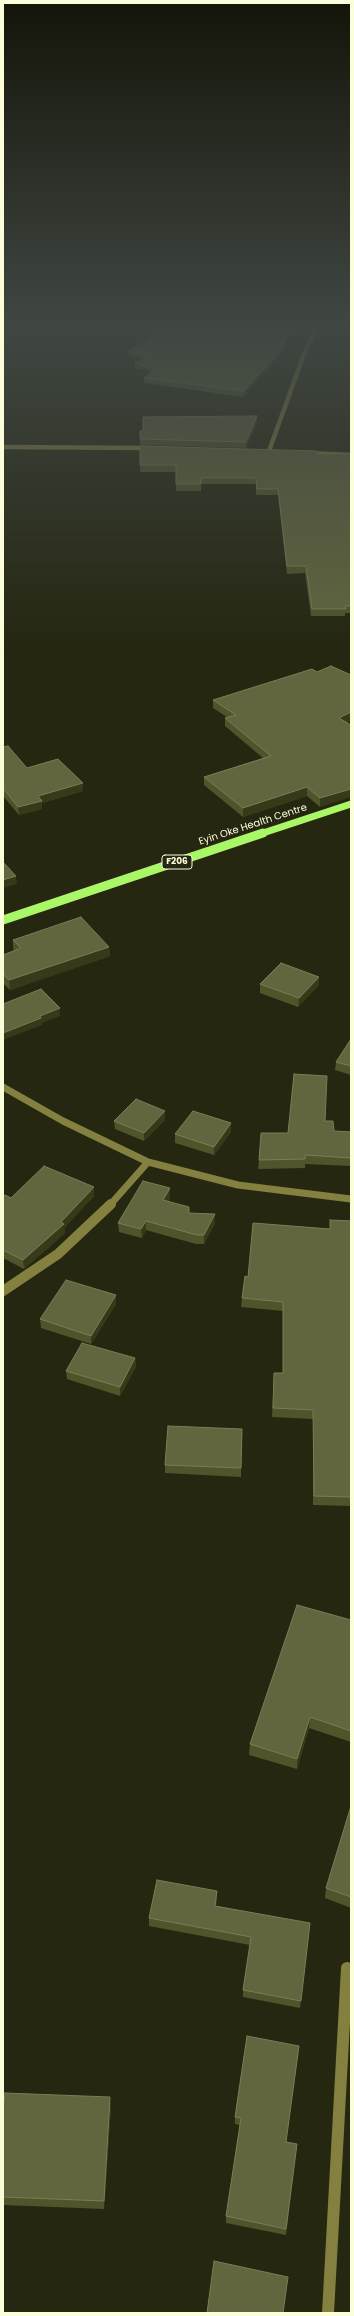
<!DOCTYPE html>
<html>
<head>
<meta charset="utf-8">
<style>
  body { margin:0 }
  #map { position:relative; width:354px; height:2316px; overflow:hidden; background:#252711; font-family:Poppins,sans-serif }
  canvas { display:block }
  .frame { position:absolute; inset:0; border:4px solid #fcfdd9; pointer-events:none }
</style>
</head>
<body>
<div id="map">
<canvas width="354" height="2316"></canvas>
<div class="frame"></div>
</div>
<script>
const ctx = document.querySelector('canvas').getContext('2d');
ctx.lineJoin = 'round';
const toPath = rows => new Path2D(rows.map(r => 'M' + r).join(''));
function stroke(path, color, width, dash) { ctx.strokeStyle = color; ctx.lineWidth = width; ctx.lineCap = dash ? 'butt' : 'round'; ctx.setLineDash(dash || []); ctx.stroke(path); }
function fillPath(path, color) { ctx.fillStyle = color; ctx.fill(path, 'evenodd'); }
function label(font, color, halo, rows, align = 'center') {
  ctx.font = font + ' Poppins,sans-serif'; ctx.lineWidth = 3; ctx.setLineDash([]); ctx.textBaseline = 'middle'; ctx.strokeStyle = halo; ctx.fillStyle = color; for (const [text, x, y, turn = 0] of rows) {
    ctx.save(); ctx.translate(x, y); ctx.rotate((+turn || 0) * Math.PI / 180); ctx.textAlign = isNaN(turn) ? turn : align; if (halo) ctx.strokeText(text, 0, 0); ctx.fillText(text, 0, 0); ctx.restore();
  }
}
stroke(toPath([
  [3,447,150,448],
  [269,451,304,354,316,329],
  [308,453,351,455]
]), '#84803f', 4.5);
stroke(toPath([
  [3,1087,63,1121,148,1162,238,1185,351,1199],
  [110,1205,148,1162]
]), '#84803f', 7);
stroke(toPath([
  [3,1291,58,1254,111,1204]
]), '#84803f', 10);
stroke(toPath([
  [328,2313,347,1968]
]), '#84803f', 12);
stroke(toPath([
  [260,834,351,804]
]), '#a9f766', 7);
stroke(toPath([
  [3,920,263,833]
]), '#a9f766', 9);
fillPath(toPath([
  [122,329,304,329,296,337,289,337,281,354,243,397,144,383,144,378,152,372,135,368,135,363,145,358,129,356,129,351,158,334,133,331],
  [257,422,246,448,140,445,140,431],
  [140,446,317,454,351,454,351,613,345,613,345,616,311,616,305,573,287,574,278,495,256,495,256,484,201,484,201,491,176,491,176,472,140,472],
  [213,700,351,720,346,723,320,807,307,796,243,817,204,785,204,777,263,758,225,726,225,718,227,717,213,708],
  [3,747,27,768,83,791,42,803,42,809,19,815,3,796],
  [13,940,109,947,110,956,10,990,3,983,3,955,15,950,13,949],
  [319,977,319,985,298,1007,260,993,260,984],
  [351,1039,351,1075,335,1070,336,1062],
  [165,1111,165,1120,144,1141,115,1129,114,1121],
  [325,1121,334,1131,351,1132,351,1166,305,1164,305,1168,258,1169,259,1160,288,1133],
  [231,1123,231,1132,214,1155,175,1143,175,1134],
  [94,1187,94,1196,64,1228,65,1233,24,1269,3,1258,3,1197,11,1198],
  [170,1188,170,1197,168,1202,189,1213,215,1223,204,1244,196,1244,146,1230,142,1238,119,1232,118,1223],
  [330,1220,351,1221,351,1506,313,1505,313,1419,272,1417,274,1373,283,1373,283,1311,241,1307,242,1298,248,1277,330,1228],
  [116,1295,116,1304,91,1344,41,1328,40,1319],
  [135,1358,136,1367,120,1396,67,1379,66,1371],
  [242,1429,241,1477,165,1473,165,1465],
  [351,1620,351,1742,309,1728,297,1769,249,1755,250,1744],
  [351,1806,351,1908,325,1898,326,1888],
  [217,1899,216,1906,310,1923,300,2008,243,1997,243,1990,250,1945,149,1926,149,1918],
  [247,2036,286,2142,297,2144,286,2235,226,2223,226,2216,240,2125,235,2124,235,2117],
  [111,2106,104,2209,3,2205,3,2109]
]), '#4f542b');
fillPath(toPath([
  [299,329,304,329,296,337,296,332],
  [289,332,289,337,281,354,243,397,244,391],
  [257,416,257,422,246,448,246,442],
  [351,712,351,720,338,727,339,718],
  [83,783,83,791,42,803,42,809,19,815,18,807,38,796],
  [307,787,307,796,243,817,243,808],
  [351,789,351,797,320,807,320,798],
  [16,876,17,884,3,888,3,880],
  [109,947,110,956,10,990,9,980],
  [319,977,319,985,298,1007,299,998],
  [60,1008,60,1016,42,1023,42,1025,3,1040,3,1033,40,1016],
  [165,1111,165,1120,144,1141,144,1133],
  [231,1123,231,1132,214,1155,214,1147],
  [94,1187,94,1196,64,1228,65,1233,24,1269,23,1260,61,1222],
  [170,1188,170,1197,163,1209,163,1200],
  [215,1214,215,1223,204,1244,204,1235],
  [146,1221,146,1230,142,1238,141,1229],
  [116,1295,116,1304,91,1344,91,1336],
  [135,1358,136,1367,120,1396,120,1387],
  [310,1717,309,1728,297,1769,297,1759],
  [217,1891,217,1899,214,1914,215,1906],
  [110,2097,111,2106,104,2209,104,2201]
]), '#363a19');
const building = toPath([
  [157,329,299,329,296,332,289,332,282,349,244,391,144,378,157,368,135,363,152,355,129,351,165,330,157,329],
  [257,416,246,442,140,439,140,431,143,431,143,417,257,416],
  [140,446,317,451,317,454,351,454,351,606,345,606,346,609,312,609,306,566,287,566,278,489,257,489,256,478,201,478,201,484,176,484,176,465,140,465,140,446],
  [331,666,351,675,351,712,339,718,351,725,351,789,320,798,307,787,243,808,204,777,271,756,225,718,236,715,213,700,312,669,317,672,331,666],
  [8,746,27,768,58,759,83,783,38,796,42,801,18,807,3,788,3,747,8,746],
  [3,862,16,876,3,880,3,862],
  [81,917,109,947,9,980,3,974,3,955,21,948,13,940,81,917],
  [281,963,319,977,299,998,260,984,281,963],
  [41,989,60,1008,40,1016,41,1018,3,1033,3,1004,41,989],
  [351,1039,351,1066,336,1062,351,1039],
  [294,1074,327,1076,325,1121,333,1121,334,1131,351,1132,351,1158,305,1155,305,1159,259,1160,261,1133,288,1133,294,1074],
  [136,1099,165,1111,144,1133,114,1121,136,1099],
  [193,1111,231,1123,214,1147,175,1134,193,1111],
  [44,1166,94,1187,61,1222,64,1224,23,1260,3,1250,3,1197,5,1195,11,1198,44,1166],
  [143,1181,170,1188,163,1200,189,1207,189,1213,215,1214,204,1235,197,1235,146,1221,141,1229,118,1223,143,1181],
  [330,1220,351,1221,351,1497,314,1496,313,1410,273,1408,274,1373,283,1373,283,1302,242,1298,245,1276,248,1277,253,1223,330,1229,330,1220],
  [66,1280,116,1295,91,1336,40,1319,66,1280],
  [82,1343,135,1358,120,1387,66,1371,82,1343],
  [168,1426,242,1429,241,1468,165,1465,168,1426],
  [297,1605,351,1620,351,1731,310,1717,297,1759,250,1744,297,1605],
  [351,1806,351,1897,326,1888,351,1806],
  [157,1880,217,1891,215,1906,310,1923,301,2001,243,1990,251,1937,149,1918,157,1880],
  [247,2036,299,2046,286,2142,297,2144,286,2229,226,2216,241,2118,235,2117,247,2036],
  [5,2093,110,2097,104,2201,3,2197,3,2109,5,2093],
  [214,2261,288,2277,283,2313,207,2313,214,2261]
]);
fillPath(building, '#62663e');
stroke(building, '#7a7e56', 1);
const sky = ctx.createLinearGradient(0, 0, 0, 653);
sky.addColorStop(0, '#141509');
sky.addColorStop(0.5, '#404743');
sky.addColorStop(1, '#40474300');
ctx.fillStyle = sky;
ctx.fillRect(0, 0, 354, 653);
for (const [x, y, w] of [
  [177,862,30]
]) { const box = new Path2D(); box.roundRect(x - w / 2, y - 7, w, 14, 3); ctx.fillStyle = '#252711'; ctx.fill(box); stroke(box, '#fcfdd9', 1); }
label('bold 9px', '#fcfdd9', null, [
  ["F206",177,862]
]);
label('10px', '#fcfdd9', '#252711', [
  ["Eyin Oke Health Centre",253,825,-18]
]);
</script>
</body>
</html>
